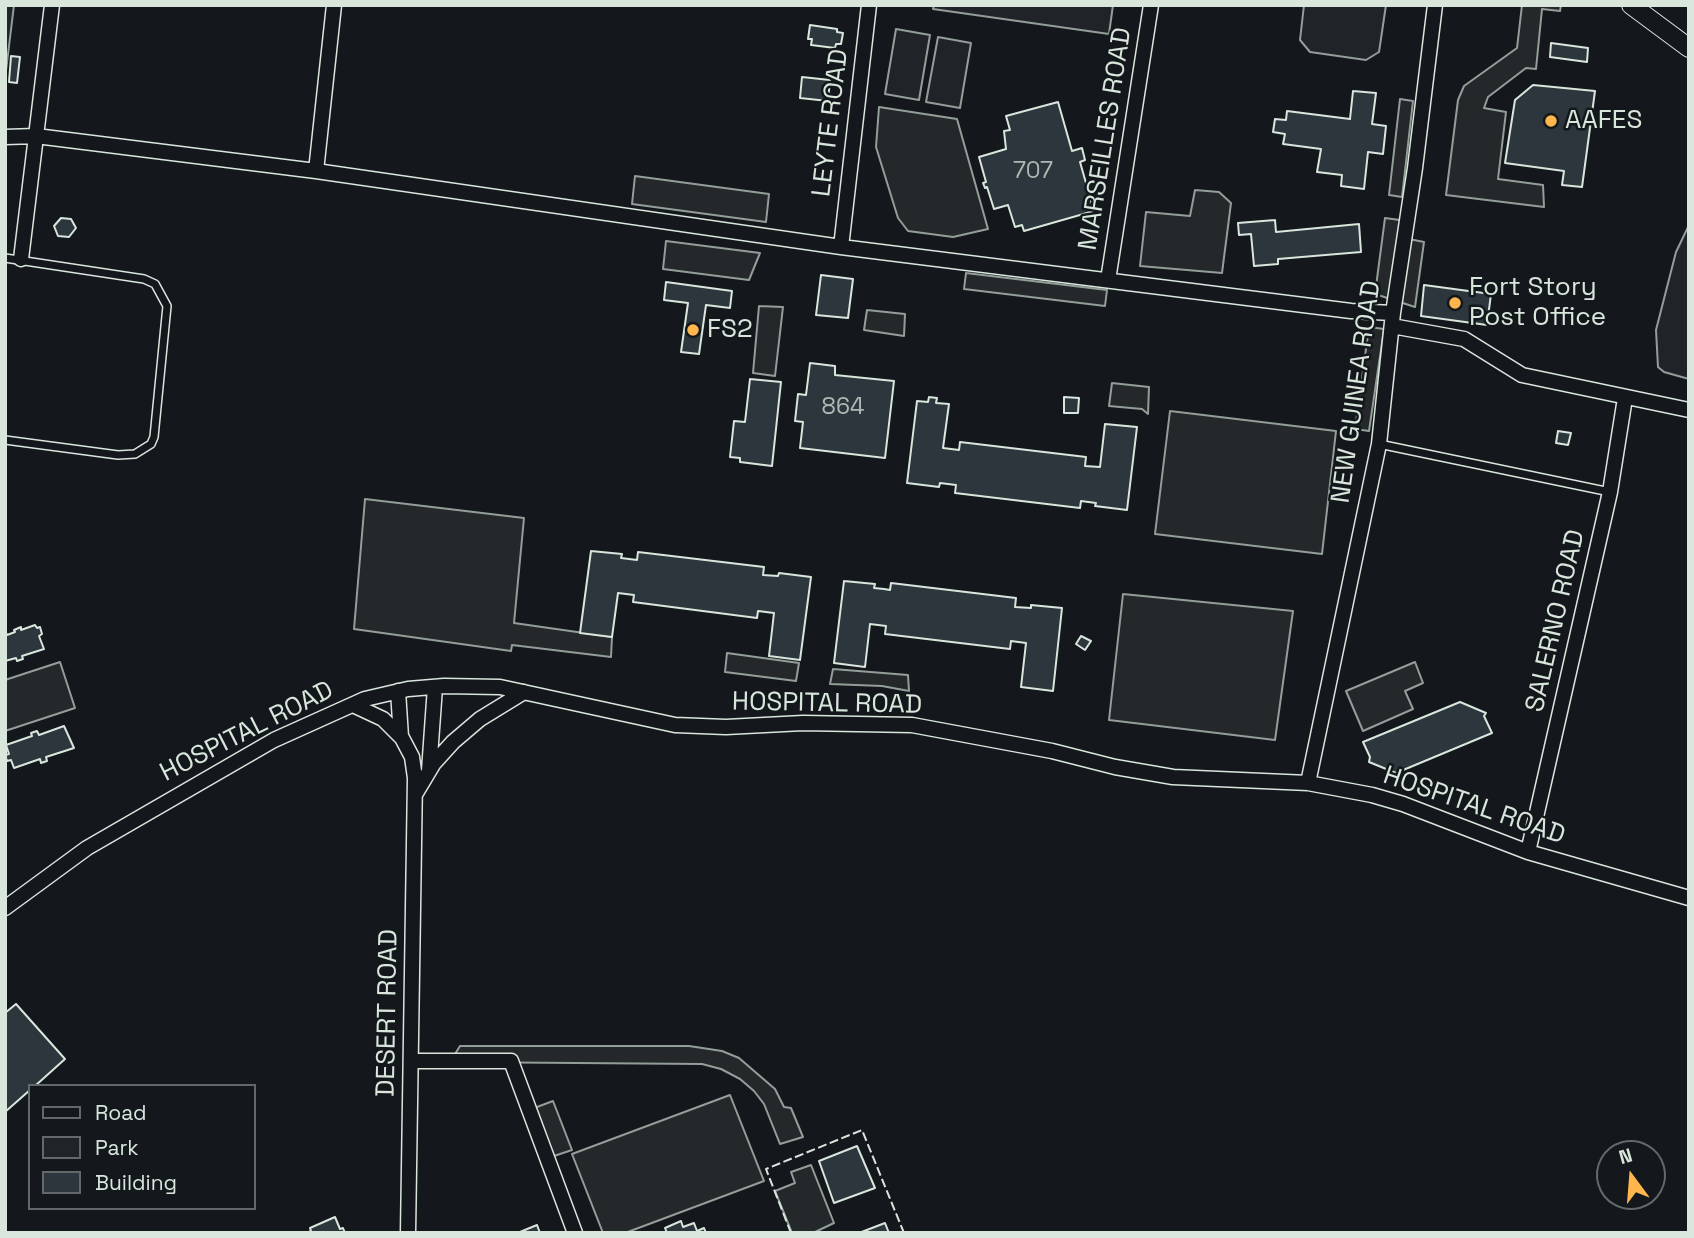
<!DOCTYPE html>
<html>
<head>
<meta charset="utf-8">
<style>
  body { margin:0 }
  #map { position:relative; width:1694px; height:1238px; overflow:hidden; background:#14181c; font-family:"Space Grotesk",sans-serif }
  canvas { display:block }
  .frame { position:absolute; inset:0; border:7px solid #d8e6dc; pointer-events:none }
  .legend { position:absolute; left:28px; top:1084px; width:228px; height:126px; box-sizing:border-box; background:#14181c; border:2px solid #626a69; margin:0; padding:9px 12px; list-style:none; font-size:21px; color:#d8e6dc }
  .legend li { display:flex; align-items:center; gap:14px; height:35px }
  .legend b { width:35px; border:2px solid #626a69 }
  .north { position:absolute; left:1596px; top:1140px; width:70px; height:70px; box-sizing:border-box; background:#14181c; border:2px solid #626a69; border-radius:50%; rotate:344deg; font-size:19px; font-weight:700; line-height:28px; text-align:center; color:#d8e6dc }
  .north::after { content:''; display:block; margin:auto; width:24px; height:32px; background:#ffb74d; clip-path:polygon(50% 0,100% 100%,50% 72%,0 100%) }
</style>
</head>
<body>
<div id="map">
<canvas width="1694" height="1238"></canvas>
<div class="frame"></div>
<ul class="legend">
<li><b style="height:9px;background:#14181c"></b>Road</li>
<li><b style="height:19px;background:#202428"></b>Park</li>
<li><b style="height:19px;background:#2c363c"></b>Building</li>
</ul>
<div class="north">N</div>
</div>
<script>
const ctx = document.querySelector('canvas').getContext('2d');
ctx.lineJoin = 'round';
function fillPath(path, color) { ctx.fillStyle = color; ctx.fill(path, 'evenodd'); }
const toPath = rows => new Path2D(rows.map(r => 'M' + r).join(''));
function stroke(path, color, width, dash) { ctx.strokeStyle = color; ctx.lineWidth = width; ctx.lineCap = dash ? 'butt' : 'round'; ctx.setLineDash(dash || []); ctx.stroke(path); }
function label(font, color, halo, rows, align = 'center') {
  ctx.font = font + ' "Space Grotesk",sans-serif'; ctx.lineWidth = 5; ctx.setLineDash([]); ctx.textBaseline = 'middle'; ctx.strokeStyle = halo; ctx.fillStyle = color; for (const [text, x, y, turn = 0] of rows) {
    ctx.save(); ctx.translate(x, y); ctx.rotate((+turn || 0) * Math.PI / 180); ctx.textAlign = isNaN(turn) ? turn : align; if (halo) ctx.strokeText(text, 0, 0); ctx.fillText(text, 0, 0); ctx.restore();
  }
}
const green = toPath([
  [5,5,14,5,5,79,5,5],
  [934,5,1113,5,1109,34,933,9,934,5],
  [1304,5,1386,5,1379,52,1366,60,1310,52,1300,40,1304,5],
  [896,29,930,35,919,100,885,94,896,29],
  [938,37,971,43,960,108,926,102,938,37],
  [1689,225,1689,379,1664,372,1658,367,1656,330,1676,252,1689,225]
]);
fillPath(green, '#202428');
stroke(green, '#939e99', 2);
const parking = toPath([
  [1522,5,1561,5,1560,11,1542,9,1536,69,1526,68,1488,97,1484,108,1506,112,1498,179,1543,185,1544,207,1446,195,1458,100,1464,86,1517,48,1522,5],
  [1400,99,1413,101,1402,197,1389,195,1400,99],
  [879,107,957,119,988,229,953,237,908,231,898,218,876,147,879,107],
  [635,176,769,194,766,222,632,204,635,176],
  [1195,190,1219,192,1231,203,1222,273,1140,266,1146,212,1190,216,1195,190],
  [1385,218,1407,221,1404,238,1424,242,1415,307,1375,294,1385,218],
  [666,241,760,253,749,280,663,269,666,241],
  [966,273,1107,290,1105,306,964,289,966,273],
  [759,306,783,307,775,376,753,373,759,306],
  [867,310,905,314,904,336,864,330,867,310],
  [1369,327,1384,329,1369,431,1355,429,1369,327],
  [1112,383,1149,387,1148,414,1142,409,1109,406,1112,383],
  [1170,411,1336,431,1322,554,1155,534,1170,411],
  [365,499,524,518,514,623,612,637,611,657,512,645,511,651,354,629,365,499],
  [1123,594,1293,611,1275,740,1109,720,1123,594],
  [727,653,799,663,796,681,725,672,727,653],
  [60,662,75,708,5,731,5,680,60,662],
  [1415,662,1423,683,1405,691,1413,709,1363,731,1346,691,1415,662],
  [833,669,908,675,909,691,882,686,830,684,833,669],
  [460,1046,689,1046,722,1051,739,1058,775,1089,784,1107,791,1108,803,1137,780,1144,764,1104,754,1091,740,1079,721,1069,702,1064,450,1062,460,1046],
  [730,1095,764,1181,625,1233,603,1233,572,1154,730,1095],
  [553,1101,572,1150,548,1158,529,1110,553,1101],
  [811,1165,834,1223,813,1233,792,1233,775,1191,795,1183,791,1172,811,1165]
]);
fillPath(parking, '#24282b');
stroke(parking, '#939e99', 2);
const building = toPath([
  [810,25,837,29,837,32,843,33,841,44,836,44,835,48,811,45,812,39,808,39,810,25],
  [1551,43,1588,48,1587,62,1550,57,1551,43],
  [11,56,20,57,17,83,9,82,11,56],
  [802,77,830,80,828,101,800,98,802,77],
  [1533,85,1595,91,1582,187,1562,185,1564,171,1505,163,1515,100,1533,85],
  [1353,91,1376,93,1372,124,1386,126,1383,154,1368,152,1364,189,1341,186,1342,175,1317,172,1321,149,1283,144,1285,134,1273,132,1275,119,1286,120,1287,111,1350,119,1353,91],
  [1058,102,1072,151,1082,148,1085,160,1080,162,1094,211,1024,231,1022,225,1015,227,1008,205,994,209,987,187,985,188,983,183,986,182,979,157,1006,149,1004,131,1010,130,1006,116,1058,102],
  [61,218,71,219,76,228,69,237,58,236,54,226,61,218],
  [1275,220,1276,232,1359,224,1361,252,1278,259,1278,264,1254,266,1251,234,1239,235,1238,223,1275,220],
  [821,275,853,279,848,318,816,315,821,275],
  [666,282,732,291,730,308,706,305,699,354,681,352,688,303,664,300,666,282],
  [1424,285,1491,294,1487,325,1421,316,1424,285],
  [810,363,835,366,835,375,894,381,885,458,800,448,803,422,795,421,798,394,806,395,810,363],
  [750,379,781,382,772,466,740,462,740,458,730,457,734,421,745,422,750,379],
  [929,397,937,398,936,403,949,404,943,448,959,450,960,442,1086,457,1085,466,1100,467,1105,424,1137,427,1127,510,1095,506,1096,503,1081,501,1080,508,955,493,956,485,940,483,939,487,907,483,917,401,928,402,929,397],
  [1064,397,1079,398,1078,413,1064,413,1064,397],
  [1558,431,1571,433,1568,445,1556,443,1558,431],
  [591,551,622,554,621,558,637,560,638,552,764,567,763,575,778,576,779,573,811,577,800,660,769,656,774,613,758,611,757,618,633,602,634,595,618,593,612,637,580,633,591,551],
  [844,581,875,584,874,588,884,589,890,590,891,583,1016,598,1015,607,1031,608,1031,605,1062,608,1053,691,1021,687,1026,643,1011,641,1010,649,885,634,886,626,870,624,865,667,834,663,844,581],
  [35,625,37,628,40,627,42,634,39,636,44,649,22,656,23,659,17,661,16,658,5,661,5,630,7,635,15,632,14,630,21,627,21,630,35,625],
  [1081,636,1091,641,1085,650,1076,644,1081,636],
  [1460,702,1486,713,1484,716,1492,733,1396,773,1369,762,1370,757,1363,742,1460,702],
  [64,726,74,748,46,757,47,761,41,763,40,759,14,768,11,760,7,761,5,755,9,754,6,745,32,736,31,733,37,731,39,735,64,726],
  [16,1004,65,1059,35,1086,30,1086,30,1090,5,1112,5,1013,16,1004],
  [857,1146,875,1188,834,1203,819,1161,857,1146],
  [335,1217,340,1229,343,1228,345,1233,307,1233,311,1231,310,1228,335,1217],
  [681,1221,683,1227,694,1223,697,1231,704,1228,706,1233,667,1233,665,1228,681,1221],
  [885,1223,889,1233,859,1233,885,1223],
  [537,1225,540,1233,520,1233,520,1232,537,1225]
]);
fillPath(building, '#2c363c');
stroke(building, '#d8e6dc', 2);
const service = toPath([
  [5,258,144,279,155,284,167,306,154,437,151,444,135,454,118,455,5,440],
  [1379,444,1610,492]
]);
const minor = toPath([
  [5,137,36,136,316,171,841,247,1351,311,1393,313],
  [316,171,334,5],
  [841,247,869,5],
  [21,259,52,5],
  [1108,280,1151,5],
  [1392,326,1464,339,1522,375,1689,410],
  [398,691,401,737],
  [353,705,383,719,402,738,412,757,415,778,408,1233],
  [429,771,435,687],
  [1308,783,1379,444,1393,313,1415,168,1435,5],
  [416,793,434,763,453,742,480,719,524,692],
  [1528,852,1610,492,1625,398],
  [5,908,87,848,274,740,365,699,408,689,444,686,500,687,675,725,726,727,803,723,912,725,1052,751,1115,767,1173,777,1308,783,1372,795,1403,804,1528,852,1689,898],
  [412,1061,511,1061,575,1233]
]);
const tertiary = toPath([
  [1631,5,1689,48]
]);
stroke(service, '#d8e6dc', 10);
stroke(minor, '#d8e6dc', 17);
stroke(tertiary, '#d8e6dc', 20);
stroke(service, '#14181c', 7);
stroke(minor, '#14181c', 14);
stroke(tertiary, '#14181c', 18);
stroke(toPath([
  [791,1233,766,1169,862,1130,904,1233]
]), '#d8e6dc', 2, [9, 3.5]);
for (const [x, y, r, color] of [
  [1551,121,7,"#ffb74d"],
  [1455,303,7,"#ffb74d"],
  [693,330,7,"#ffb74d"]
]) { const dot = new Path2D(); dot.arc(x, y, r, 0, 2 * Math.PI); ctx.fillStyle = color; ctx.fill(dot); stroke(dot, '#14181c', 2.5); }
label('23px', '#adbab4', null, [
  ["707",1033,172],
  ["864",843,408]
]);
label('26px', '#d8e6dc', '#14181c', [
  ["AAFES",1565,121],
  ["Fort Story",1469,288],
  ["Post Office",1469,318],
  ["FS2",707,330]
], 'left');
label('26px', '#d8e6dc', '#14181c', [
  ["LEYTE ROAD",831,123,-83],
  ["MARSEILLES ROAD",1106,139,-81],
  ["NEW GUINEA ROAD",1357,392,-82],
  ["SALERNO ROAD",1556,621,-77],
  ["HOSPITAL ROAD",827,704,1],
  ["HOSPITAL ROAD",247,732,-27],
  ["HOSPITAL ROAD",1474,806,19],
  ["DESERT ROAD",388,1013,-89]
]);
</script>
</body>
</html>
